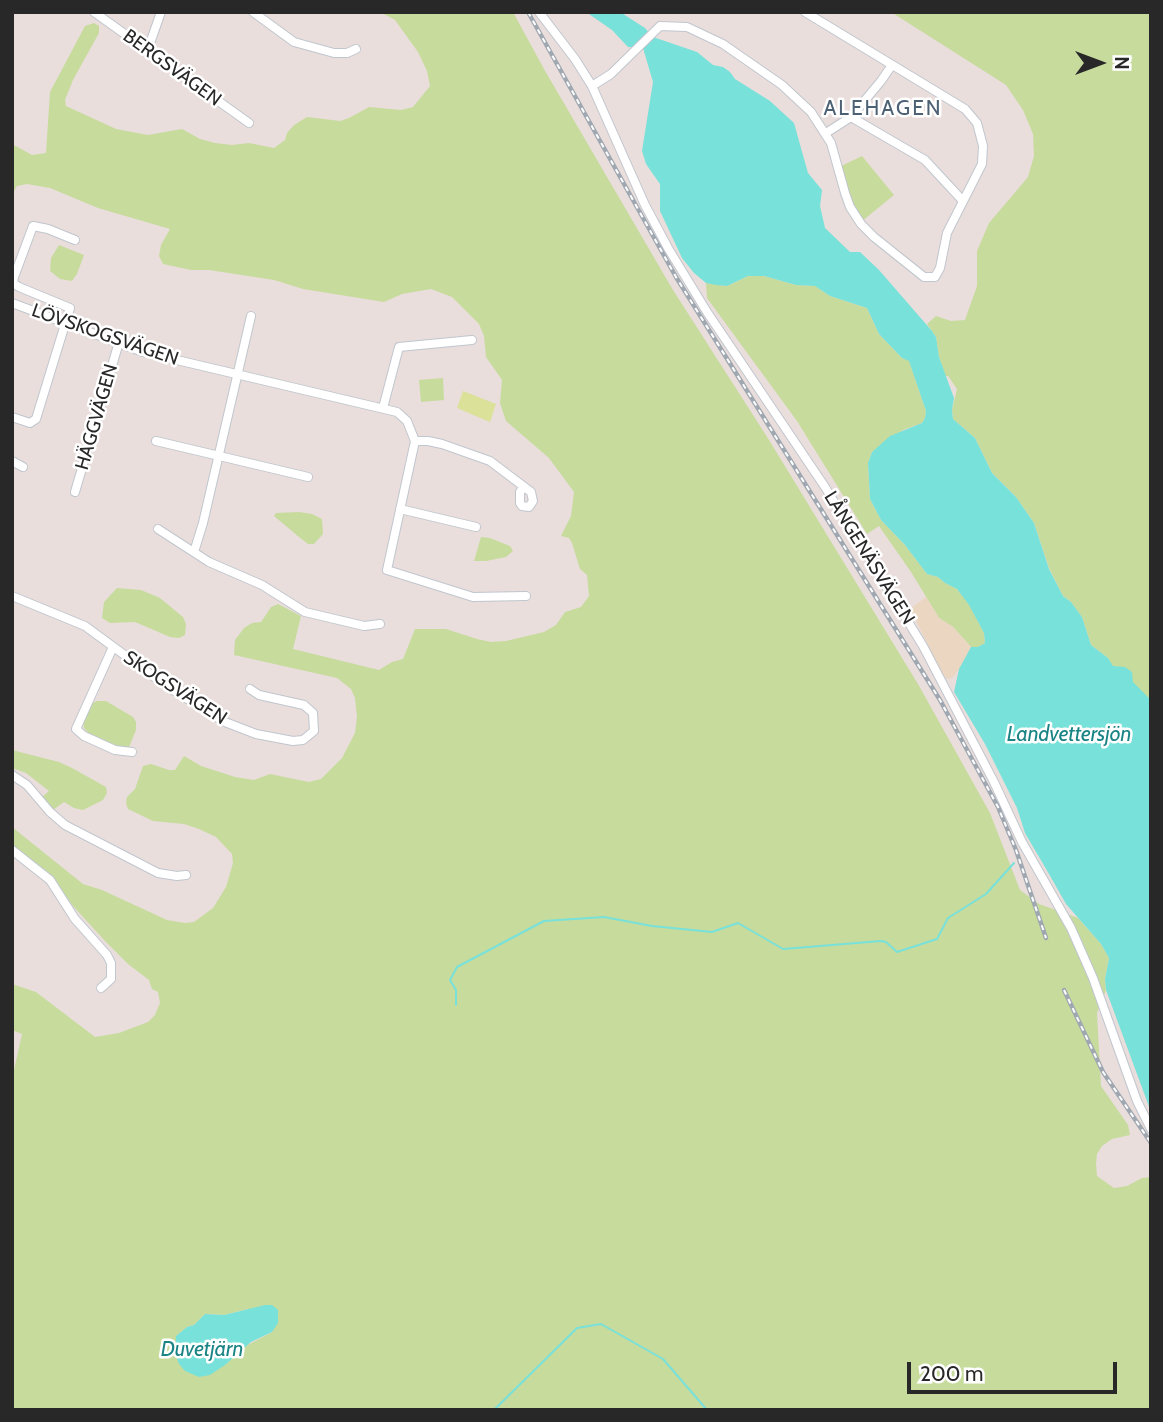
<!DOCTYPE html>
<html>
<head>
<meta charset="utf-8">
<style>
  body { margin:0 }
  #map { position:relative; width:1163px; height:1422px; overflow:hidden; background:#e9dedb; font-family:Cabin,sans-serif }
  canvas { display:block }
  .frame { position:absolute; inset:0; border:14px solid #282828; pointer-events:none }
  .north { position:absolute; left:1065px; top:28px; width:70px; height:70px; -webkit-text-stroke:5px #fff; paint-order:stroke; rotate:90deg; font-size:19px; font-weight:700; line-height:28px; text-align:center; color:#282828 }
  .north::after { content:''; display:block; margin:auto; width:24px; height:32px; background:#282828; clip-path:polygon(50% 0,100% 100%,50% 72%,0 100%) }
  .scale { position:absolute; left:907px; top:1362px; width:210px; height:32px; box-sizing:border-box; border:4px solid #282828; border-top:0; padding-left:9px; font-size:21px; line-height:24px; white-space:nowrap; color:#282828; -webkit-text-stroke:5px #fff; paint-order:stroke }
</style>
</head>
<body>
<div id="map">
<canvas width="1163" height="1422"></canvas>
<div class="frame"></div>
<div class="north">N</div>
<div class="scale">200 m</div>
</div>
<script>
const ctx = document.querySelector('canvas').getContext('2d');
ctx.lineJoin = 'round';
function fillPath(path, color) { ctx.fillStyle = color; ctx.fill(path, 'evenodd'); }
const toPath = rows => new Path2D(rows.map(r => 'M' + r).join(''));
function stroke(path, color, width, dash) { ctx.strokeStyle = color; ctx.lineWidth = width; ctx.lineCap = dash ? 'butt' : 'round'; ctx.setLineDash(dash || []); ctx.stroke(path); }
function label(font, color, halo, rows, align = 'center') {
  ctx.font = font + ' Cabin,sans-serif'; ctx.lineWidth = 5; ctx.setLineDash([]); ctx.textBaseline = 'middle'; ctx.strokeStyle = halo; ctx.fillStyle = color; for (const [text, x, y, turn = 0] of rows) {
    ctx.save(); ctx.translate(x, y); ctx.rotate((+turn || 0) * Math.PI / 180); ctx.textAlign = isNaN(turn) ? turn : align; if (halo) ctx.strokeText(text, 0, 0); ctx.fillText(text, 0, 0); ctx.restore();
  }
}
fillPath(toPath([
  [380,12,513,12,544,69,673,290,769,440,918,684,990,813,1020,890,1039,904,1078,918,1101,944,1109,958,1105,979,1106,990,1097,1013,1101,1086,1128,1125,1130,1135,1112,1139,1102,1146,1097,1154,1096,1164,1097,1176,1114,1188,1127,1186,1142,1178,1151,1177,1151,1410,12,1410,12,1079,22,1034,12,1030,12,984,36,992,95,1037,119,1033,148,1022,155,1015,160,1003,158,992,152,989,149,980,128,964,105,941,73,906,59,886,12,847,12,827,83,884,102,890,167,920,185,923,194,922,213,908,226,887,233,863,232,854,216,837,199,829,184,824,153,821,128,809,126,803,127,797,135,789,143,766,151,764,169,770,175,770,184,756,201,766,235,777,254,780,270,774,309,782,321,779,342,758,355,733,357,717,355,698,351,689,337,678,234,655,235,640,244,628,252,623,261,622,271,607,278,604,301,616,293,649,379,670,392,662,403,659,415,629,446,629,477,639,491,642,506,641,544,632,556,625,565,612,581,607,589,596,587,575,580,569,572,543,569,538,561,536,571,516,574,492,549,458,506,421,500,403,502,380,486,357,484,336,479,324,452,297,431,289,402,294,384,302,303,289,274,280,209,270,191,270,163,264,159,256,161,245,170,229,98,208,50,188,27,184,17,186,12,195,12,144,32,155,46,153,50,92,85,26,94,23,99,26,99,33,73,80,65,100,66,106,116,129,148,135,182,129,200,139,215,143,232,145,249,143,274,148,285,140,287,133,294,125,307,117,340,121,349,118,369,107,401,110,413,107,430,86,427,71,418,52,395,20],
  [248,1309,272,1332,244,1347,225,1365,176,1345,176,1336,187,1327,194,1325,205,1314,224,1315],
  [891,12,1151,12,1151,700,1112,666,1108,658,1091,645,1082,617,1071,602,1063,596,1049,568,1034,523,1016,497,992,473,975,438,953,419,952,410,957,389,948,376,945,376,939,357,936,337,927,324,936,316,951,321,965,320,977,286,977,251,989,223,1028,177,1034,156,1033,134,1023,110,1006,85],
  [862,156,894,195,861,222,849,203,839,167],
  [59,245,84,255,77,274,72,281,60,279,50,271,51,258],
  [748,276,764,276,796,285,815,286,830,296,867,308,879,334,902,358,909,360,926,411,925,418,922,423,903,430,872,452,868,463,870,499,881,520,905,545,927,574,938,577,945,583,957,589,969,604,984,633,985,643,978,647,971,647,953,627,939,618,911,572,879,526,867,534,797,421,707,298,706,283,727,286],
  [443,378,444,400,421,402,419,380],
  [299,512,312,514,322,519,323,534,314,544,308,544,299,537,274,516,276,513],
  [481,537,490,538,510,546,513,551,506,557,486,561,474,561],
  [117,588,141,590,160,598,183,617,186,624,185,635,179,638,170,637,135,622,110,623,102,618,104,602],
  [97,701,106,701,133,717,136,722,136,730,129,747,119,747,105,742,91,736,84,728,83,720,91,704],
  [12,750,59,762,72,768,106,787,107,793,103,800,83,810,74,808,64,802,53,810,42,797,49,791,26,773,12,768]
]), '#c7db9d');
fillPath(toPath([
  [926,597,939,618,953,627,971,647,966,660,952,678,947,679,942,673,910,609]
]), '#ebd6c1');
fillPath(toPath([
  [463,391,496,404,490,422,457,408]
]), '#dbe199');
fillPath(toPath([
  [586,12,620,12,645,28,653,37,697,52,713,65,723,67,730,72,735,79,770,101,794,123,808,173,822,190,820,206,825,228,850,252,860,252,879,270,932,331,936,337,939,357,954,398,952,410,953,419,975,438,992,473,1016,497,1034,523,1049,569,1063,596,1071,602,1082,617,1091,645,1108,658,1113,666,1125,667,1132,672,1133,682,1151,700,1151,1112,1106,990,1105,979,1109,958,1101,944,1066,904,1049,874,1025,833,1017,808,985,744,954,692,959,669,971,647,978,647,985,643,984,633,969,605,957,589,945,583,938,577,927,574,905,545,881,520,870,499,868,463,872,452,890,436,922,423,925,418,926,411,909,361,902,358,879,334,867,308,830,296,815,286,796,285,764,276,748,276,727,286,716,285,706,283,694,273,682,258,660,211,660,184,646,164,642,151,653,82,643,48,628,47,612,30],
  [265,1305,272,1305,278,1310,278,1323,272,1332,251,1342,225,1365,210,1375,199,1377,185,1371,179,1364,175,1353,176,1336,187,1327,194,1325,205,1314,224,1315]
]), '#78e1da');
stroke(toPath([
  [456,1005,456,990,450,980,457,967,544,921,604,917,652,926,712,932,738,923,783,949,881,941,886,942,897,952,937,939,948,918,986,894,1014,863],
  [494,1410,577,1328,601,1324,663,1359,707,1410]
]), '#78e1da', 2);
const minor = toPath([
  [94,12,249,123],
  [253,12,294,42,334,53,347,53,356,49],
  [539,12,575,59,592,86,645,205,668,248,707,312,825,487,923,646,994,782,1022,842,1071,928,1093,978,1137,1101,1151,1129],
  [148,49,161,12],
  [592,86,611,74,660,26,687,27,723,44,782,85,811,112,831,143,845,193,850,207,861,224,874,237,924,277,935,277,940,268,947,233,982,164,983,146,977,123,965,109,805,12],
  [851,117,925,160,963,201],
  [826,133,851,117,881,81,892,65],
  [12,303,143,352,397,412,407,421,415,441,387,570,473,597,526,596],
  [383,408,399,347,472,340],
  [12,417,30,423,36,419,70,308,19,287,13,283,14,277,33,226,48,229,75,240],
  [156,441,308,477],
  [415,441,428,441,442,444,490,461,531,492,533,501,529,507,522,506,520,503,520,492,523,488],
  [12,461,23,467],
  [75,492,119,342],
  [400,509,476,527],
  [158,529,209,562,262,585,305,612,364,626,380,624],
  [194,552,203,523,251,316],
  [12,596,85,626,168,687,225,722,256,734,293,741,303,740,314,731,313,713,304,705,259,695,250,689],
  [113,647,76,729,84,736,115,750,132,752],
  [12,775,27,785,50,812,65,825,158,873,177,876,186,875],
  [12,850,50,880,75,919,107,955,111,963,111,979,101,988]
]);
stroke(minor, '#c0c6ce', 10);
stroke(minor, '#fff', 8);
const rail = toPath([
  [528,12,676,277,940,700,998,807,1016,850,1046,938],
  [1064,990,1103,1072,1151,1143]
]);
stroke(rail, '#9fa7b1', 4.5);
stroke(rail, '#fff', 2, [5]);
label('19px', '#282828', '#fff', [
  ["BERGSVÄGEN",172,68,36],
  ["LÖVSKOGSVÄGEN",105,335,19],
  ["HÄGGVÄGEN",97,417,-74],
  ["LÅNGENÄSVÄGEN",869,558,58],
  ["SKOGSVÄGEN",175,688,33]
]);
ctx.letterSpacing = '2px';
label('21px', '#4d6174', '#fff', [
  ["ALEHAGEN",883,109]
]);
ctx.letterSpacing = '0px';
label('italic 21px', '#1a8384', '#fff', [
  ["Landvettersjön",1069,735],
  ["Duvetjärn",202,1350]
]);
</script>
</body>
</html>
